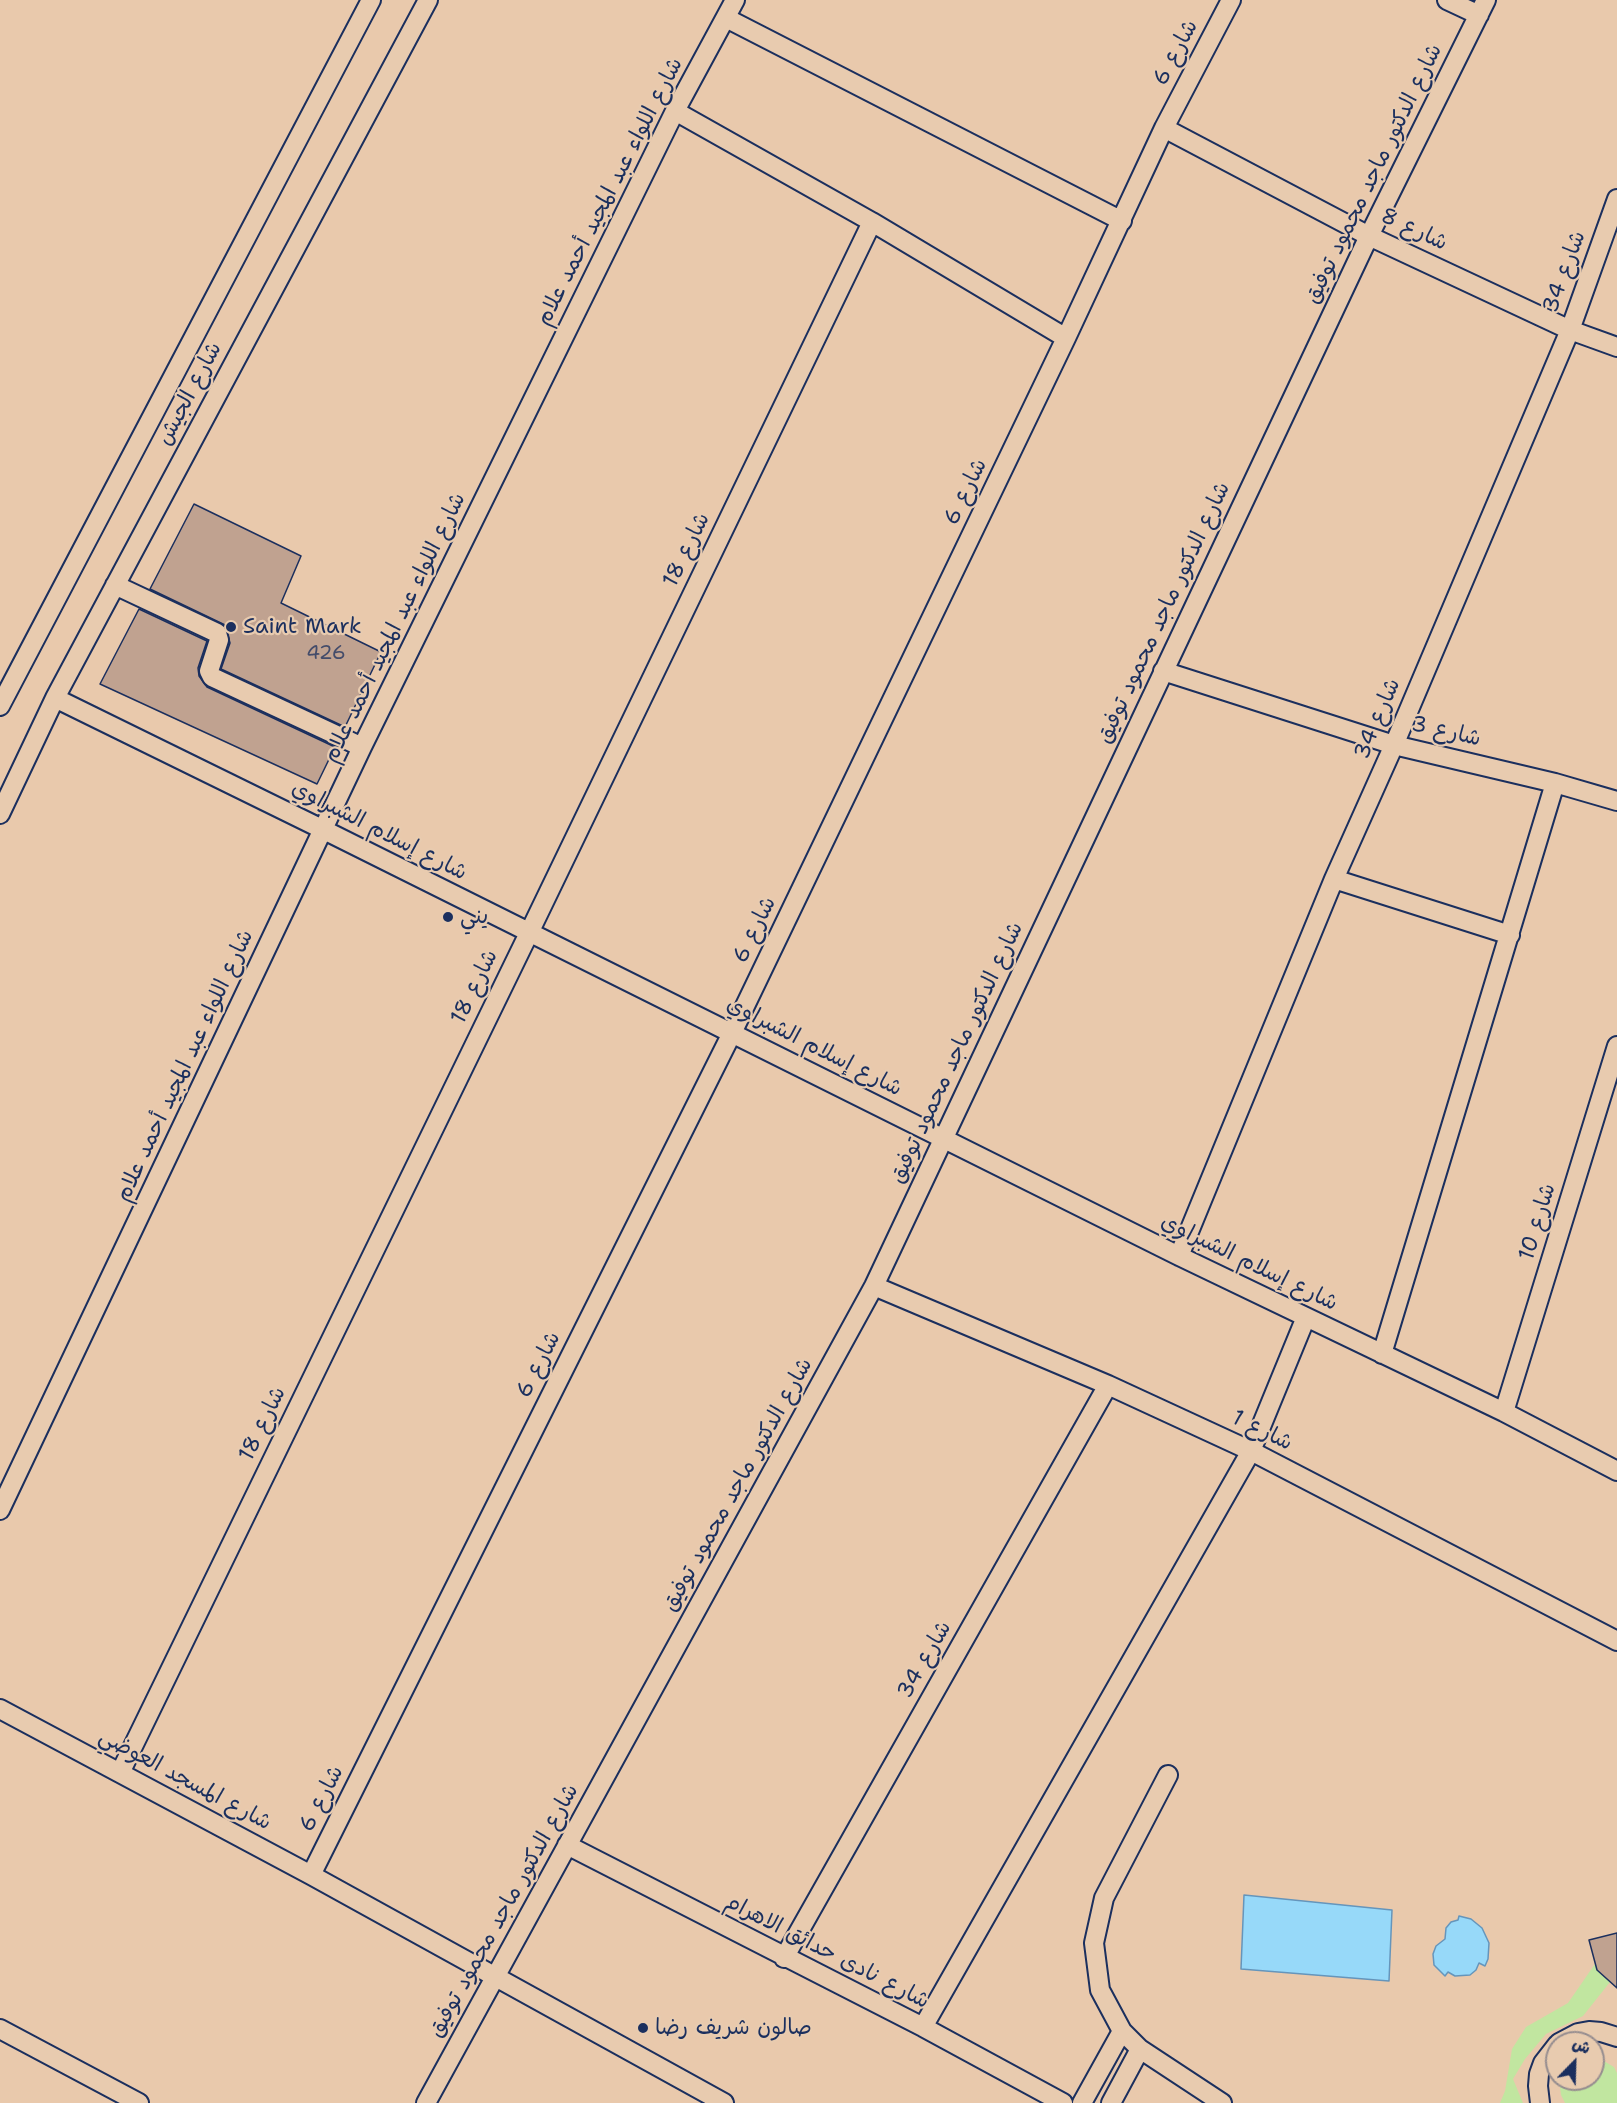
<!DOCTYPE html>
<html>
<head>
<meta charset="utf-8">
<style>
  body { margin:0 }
  #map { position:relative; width:1617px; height:2103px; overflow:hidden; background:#e9c9ac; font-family:"Shantell Sans","Playpen Sans Arabic",sans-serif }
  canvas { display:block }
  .north { position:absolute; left:1545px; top:2031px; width:60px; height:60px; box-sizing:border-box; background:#e8cbaf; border:2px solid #968d8f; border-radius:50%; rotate:23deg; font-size:16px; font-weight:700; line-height:24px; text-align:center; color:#1b2f5e }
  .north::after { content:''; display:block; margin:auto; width:21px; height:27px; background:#1b2f5e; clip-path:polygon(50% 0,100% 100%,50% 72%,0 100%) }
</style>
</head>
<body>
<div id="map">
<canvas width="1617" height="2103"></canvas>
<div class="north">ش</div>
</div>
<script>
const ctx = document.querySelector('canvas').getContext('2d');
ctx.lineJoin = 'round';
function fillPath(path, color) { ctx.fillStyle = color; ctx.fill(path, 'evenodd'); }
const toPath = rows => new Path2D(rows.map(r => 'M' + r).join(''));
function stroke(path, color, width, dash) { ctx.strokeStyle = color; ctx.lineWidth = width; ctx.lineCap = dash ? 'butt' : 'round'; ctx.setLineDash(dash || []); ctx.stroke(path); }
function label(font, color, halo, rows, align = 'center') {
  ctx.font = font + ' "Shantell Sans","Playpen Sans Arabic",sans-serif'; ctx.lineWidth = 4.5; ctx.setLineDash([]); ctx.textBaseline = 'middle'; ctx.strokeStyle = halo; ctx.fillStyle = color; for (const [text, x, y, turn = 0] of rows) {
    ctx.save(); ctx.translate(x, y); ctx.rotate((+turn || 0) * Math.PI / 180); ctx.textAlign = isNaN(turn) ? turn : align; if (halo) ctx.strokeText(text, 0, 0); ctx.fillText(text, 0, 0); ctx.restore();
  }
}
fillPath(toPath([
  [1597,1961,1614,1977,1583,2016,1546,2034,1525,2059,1513,2079,1523,2103,1500,2103,1505,2091,1512,2049,1526,2027,1568,2003],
  [1593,2057,1597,2057,1614,2067,1617,2073,1617,2103,1565,2103,1561,2095,1559,2079,1593,2079]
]), '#c1e6a0');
const water = toPath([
  [1244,1895,1392,1910,1389,1981,1241,1969,1244,1895],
  [1459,1916,1471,1919,1482,1928,1489,1943,1488,1959,1485,1966,1479,1963,1476,1970,1470,1975,1455,1976,1448,1972,1445,1976,1434,1965,1433,1954,1436,1946,1445,1939,1446,1928,1451,1922,1458,1920,1459,1916]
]);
fillPath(water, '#97d9f9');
stroke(water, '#6595bb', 1.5);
const building = toPath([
  [194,504,301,556,281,603,381,652,345,727,221,669,230,643,225,625,150,589,194,504],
  [139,609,207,641,198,668,199,676,207,687,335,747,317,784,100,684,139,609],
  [1617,1933,1617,1988,1597,1970,1589,1940,1617,1933]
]);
fillPath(building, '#c0a290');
stroke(building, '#1b2f5e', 1.5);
const minor = toPath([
  [1447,0,1479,15],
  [726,18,1122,221],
  [675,111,872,222,1066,338],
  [1164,128,1369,236,1570,330,1617,347],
  [115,585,217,633,219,640,209,671,212,677,362,747],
  [1163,671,1394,745,1555,783,1617,801],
  [55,698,324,830,1179,1256,1504,1412,1617,1471],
  [0,706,371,0],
  [0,814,55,698,428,0],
  [1334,879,1510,935],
  [1179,1256,1334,879,1394,745,1570,330,1617,199],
  [874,1286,1108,1385,1251,1451,1617,1641],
  [1382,1354,1555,783],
  [1504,1412,1617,1046],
  [0,1510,362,747,675,111,735,0],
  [0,1709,311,1875,724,2103],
  [120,1773,529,933,872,222],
  [1168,1775,1104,1898,1094,1943,1100,1990,1122,2031,1140,2049,1222,2103],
  [567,1845,923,2027,1063,2103],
  [311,1875,732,1033,1066,338,1164,128,1231,0],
  [784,1958,1108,1385],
  [923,2027,1251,1451,1306,1317],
  [0,2029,139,2103],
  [1559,2043,1578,2033,1589,2031,1601,2032,1617,2037],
  [426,2103,874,1286,1369,236,1486,0],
  [1082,2103,1122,2031],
  [1111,2103,1140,2049],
  [1540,2103,1538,2086,1539,2074,1543,2063,1557,2045]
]);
stroke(minor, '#1b2f5e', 22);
stroke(minor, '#e8cbaf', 18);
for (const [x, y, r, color] of [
  [231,627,6,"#1b2f5e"],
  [448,917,6,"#1b2f5e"],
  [643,2028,6,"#1b2f5e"]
]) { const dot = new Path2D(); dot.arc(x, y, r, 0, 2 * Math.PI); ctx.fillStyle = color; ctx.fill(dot); stroke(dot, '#e8cbaf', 2); }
label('20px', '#444c6a', null, [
  ["426",326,654]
]);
label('22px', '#1b2f5e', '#e8cbaf', [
  ["شارع 6",1176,53,-62],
  ["شارع الدكتور ماجد محمود توفيق",1374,174,-64],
  ["شارع اللواء عبد المجيد أحمد علام",610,192,-63],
  ["شارع 8",1414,230,25],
  ["شارع 34",1565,272,-70],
  ["شارع الجيش",190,394,-62],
  ["شارع 6",966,492,-64],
  ["شارع 18",687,550,-64],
  ["شارع الدكتور ماجد محمود توفيق",1164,613,-65],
  ["شارع اللواء عبد المجيد أحمد علام",395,628,-64],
  ["شارع 34",1378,719,-67],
  ["شارع 3",1446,732,13],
  ["شارع إسلام الشبراوي",379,831,27],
  ["شارع 6",755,930,-64],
  ["شارع 18",475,987,-64],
  ["شارع إسلام الشبراوي",814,1047,27],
  ["شارع الدكتور ماجد محمود توفيق",957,1053,-65],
  ["شارع اللواء عبد المجيد أحمد علام",185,1066,-65],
  ["شارع 10",1538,1222,-73],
  ["شارع إسلام الشبراوي",1249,1263,26],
  ["شارع 6",539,1365,-63],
  ["شارع 18",263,1424,-64],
  ["شارع 1",1262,1431,26],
  ["شارع الدكتور ماجد محمود توفيق",738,1485,-61],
  ["شارع 34",925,1660,-60],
  ["شارع المسجد العوضي",185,1780,28],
  ["شارع 6",322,1799,-63],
  ["شارع الدكتور ماجد محمود توفيق",504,1911,-61],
  ["شارع نادى حدائق الاهرام",827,1952,27]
]);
label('22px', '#1b2f5e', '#e8cbaf', [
  ["Saint Mark",243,627],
  ["يني",460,917],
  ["صالون شريف رضا",655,2028]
], 'left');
</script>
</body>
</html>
